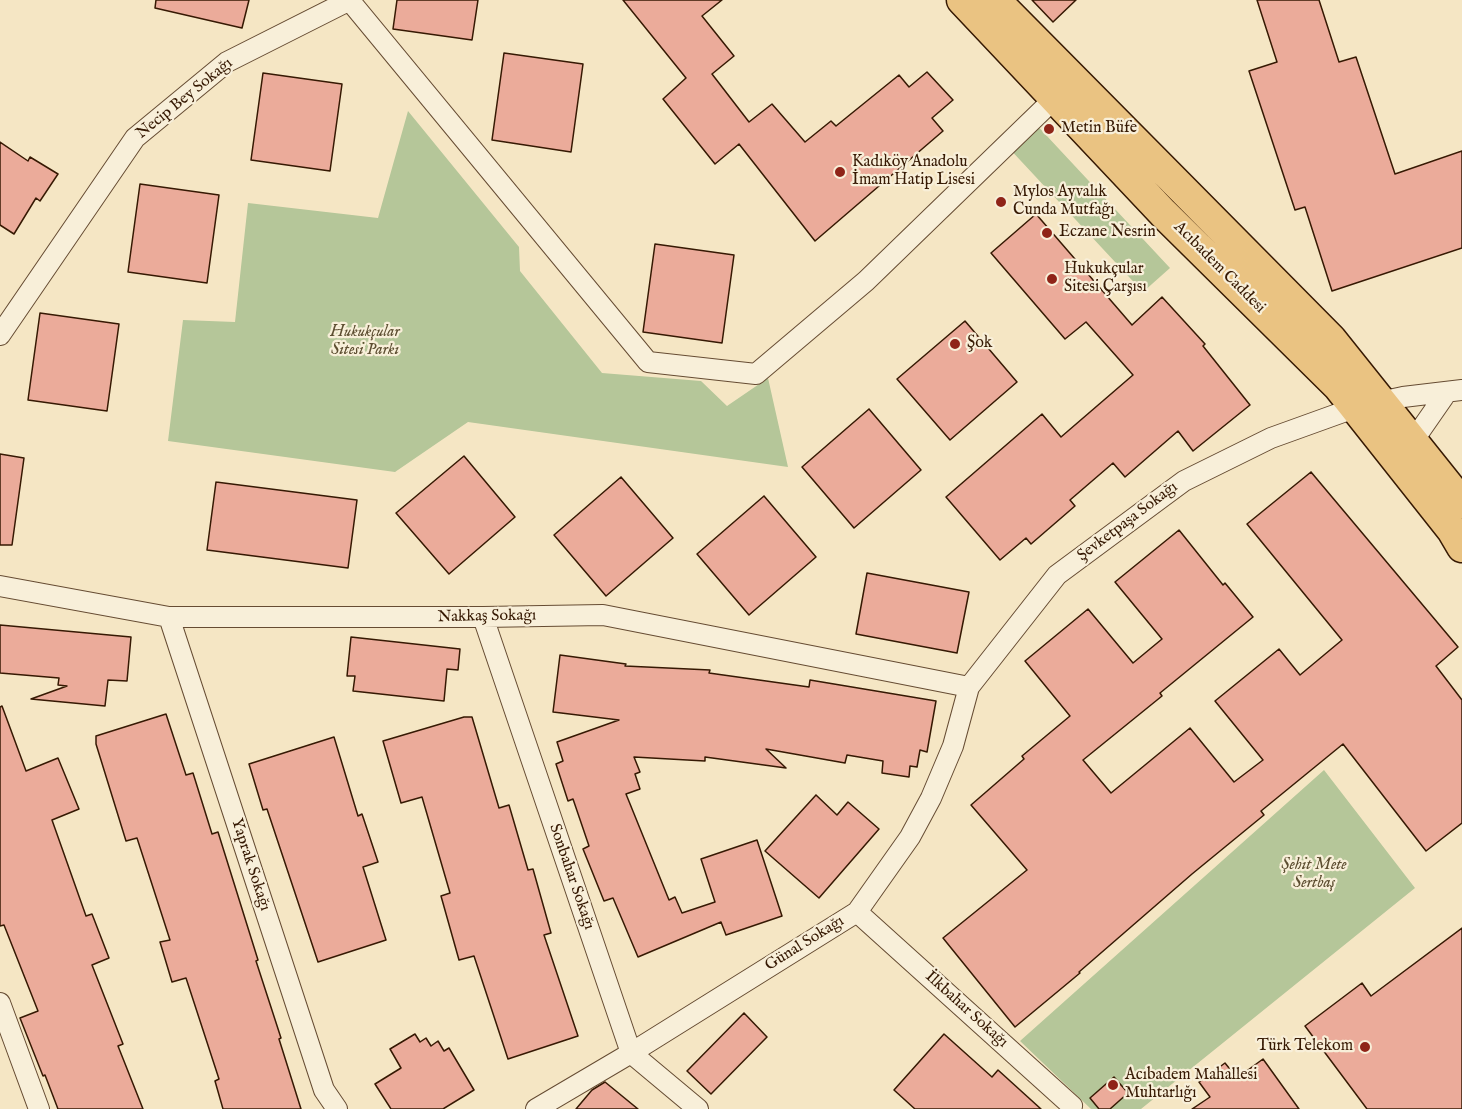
<!DOCTYPE html>
<html>
<head>
<meta charset="utf-8">
<style>
  body { margin:0 }
  canvas { display:block; background:#f5e6c4 }
</style>
</head>
<body>
<canvas width="1462" height="1109"></canvas>
<script>
const ctx = document.querySelector('canvas').getContext('2d');
ctx.lineJoin = 'round';
function fillPath(path, color) { ctx.fillStyle = color; ctx.fill(path, 'evenodd'); }
const toPath = rows => new Path2D(rows.map(r => 'M' + r).join(''));
function stroke(path, color, width, dash) { ctx.strokeStyle = color; ctx.lineWidth = width; ctx.lineCap = dash ? 'butt' : 'round'; ctx.setLineDash(dash || []); ctx.stroke(path); }
function label(font, color, halo, rows, align = 'center') {
  ctx.font = font + ' "IM FELL English",serif'; ctx.lineWidth = 4.5; ctx.setLineDash([]); ctx.textBaseline = 'middle'; ctx.strokeStyle = halo; ctx.fillStyle = color; for (const [text, x, y, turn = 0] of rows) {
    ctx.save(); ctx.translate(x, y); ctx.rotate((+turn || 0) * Math.PI / 180); ctx.textAlign = isNaN(turn) ? turn : align; if (halo) ctx.strokeText(text, 0, 0); ctx.fillText(text, 0, 0); ctx.restore();
  }
}
fillPath(toPath([
  [408,111,519,247,520,271,602,373,701,381,727,406,768,378,788,467,468,422,395,472,168,441,183,320,235,322,248,203,378,218],
  [1032,120,1170,268,1143,292,1007,146],
  [1324,770,1415,888,1141,1109,1091,1109,1020,1041]
]), '#b5c699');
const building = toPath([
  [156,0,249,0,242,28,155,8,156,0],
  [397,0,478,0,472,40,393,29,397,0],
  [623,0,722,0,702,16,734,56,712,74,749,122,772,104,805,142,831,121,836,126,899,75,909,87,927,72,953,100,932,118,943,131,815,241,739,144,715,164,663,99,686,78,623,0],
  [1032,0,1076,0,1053,22,1032,0],
  [1257,0,1319,0,1339,62,1356,57,1395,174,1462,151,1462,248,1332,291,1305,207,1295,210,1249,71,1277,62,1257,0],
  [504,53,583,64,571,152,492,140,504,53],
  [263,73,342,84,330,171,251,160,263,73],
  [0,142,28,161,30,157,58,174,40,201,36,198,14,234,0,225,0,142],
  [140,184,219,195,207,283,128,272,140,184],
  [1036,214,1132,325,1162,297,1205,344,1203,346,1250,405,1193,451,1178,431,1125,477,1113,463,1070,500,1075,506,1031,544,1026,538,1000,560,946,497,1042,414,1061,437,1133,375,1086,322,1065,339,991,253,1036,214],
  [655,244,734,255,722,343,643,332,655,244],
  [40,313,119,324,107,411,28,400,40,313],
  [965,321,1017,382,950,440,897,379,965,321],
  [869,409,921,470,854,528,802,467,869,409],
  [0,454,24,458,12,545,0,545,0,454],
  [464,456,515,517,449,574,396,513,464,456],
  [1311,472,1458,647,1436,666,1462,700,1462,823,1426,851,1343,744,1261,811,1264,815,1192,874,1079,972,1080,973,1015,1027,943,938,1027,870,971,805,1024,759,1022,756,1070,716,1025,661,1088,609,1133,663,1162,639,1115,582,1179,530,1223,585,1225,583,1253,617,1160,693,1162,696,1083,760,1111,793,1190,728,1234,782,1263,760,1215,701,1279,649,1300,675,1342,640,1247,524,1311,472],
  [621,477,673,538,606,596,554,535,621,477],
  [216,482,357,500,348,568,207,550,216,482],
  [764,496,816,557,749,615,697,554,764,496],
  [867,573,969,592,957,653,856,634,867,573],
  [0,625,131,637,127,681,108,680,105,706,31,699,67,686,58,685,59,678,0,673,0,625],
  [351,637,460,649,458,670,447,669,444,701,353,691,355,676,347,676,351,637],
  [560,655,626,664,625,666,710,670,709,673,809,687,810,680,936,701,927,752,920,750,917,767,910,766,909,777,882,773,883,761,847,755,845,763,766,749,786,768,705,757,705,761,634,757,640,772,635,774,640,789,626,794,669,900,675,897,682,913,715,902,701,859,757,840,782,916,726,935,721,922,638,957,613,898,604,901,583,849,589,846,573,799,568,801,556,764,563,761,557,742,619,720,553,712,560,655],
  [2,706,26,771,58,758,79,809,52,820,86,916,92,914,109,958,92,965,123,1044,118,1046,143,1109,58,1109,45,1075,43,1076,20,1018,38,1011,4,925,0,926,0,707,2,706],
  [166,714,186,775,193,773,212,834,218,832,258,960,256,961,281,1038,279,1039,301,1109,223,1109,215,1081,219,1079,186,978,172,982,160,942,170,940,137,838,126,841,96,744,96,736,166,714],
  [464,717,472,717,499,808,509,805,528,870,533,869,551,933,544,935,578,1036,508,1059,474,956,459,960,441,896,450,893,422,797,401,803,383,741,464,717],
  [334,737,358,816,362,814,378,862,363,867,386,940,318,962,267,809,263,810,249,764,334,737],
  [816,795,837,815,848,802,879,829,819,898,765,851,816,795],
  [1462,928,1462,1109,1367,1109,1305,1026,1362,983,1371,996,1462,928],
  [744,1013,767,1037,711,1094,687,1071,744,1013],
  [415,1034,420,1042,426,1038,431,1046,438,1041,444,1051,449,1048,474,1090,443,1109,391,1109,375,1084,401,1068,390,1049,415,1034],
  [944,1034,992,1077,998,1070,1041,1109,915,1109,894,1090,944,1034],
  [1263,1059,1299,1109,1192,1109,1210,1097,1199,1082,1225,1063,1237,1078,1263,1059],
  [1114,1077,1128,1093,1110,1109,1099,1109,1090,1098,1114,1077],
  [605,1082,638,1109,576,1109,592,1090,605,1082]
]);
fillPath(building, '#ebab9a');
stroke(building, '#361903', 1.5);
const street = toPath([
  [350,1,648,362,756,374,866,281,1056,97],
  [0,335,135,138,227,62,350,0],
  [1413,441,1447,392],
  [0,586,169,617,483,617,603,615,969,687],
  [169,617,324,1090,337,1109],
  [483,617,631,1053,698,1109],
  [857,912,1072,1106,1071,1109],
  [0,1003,39,1109],
  [536,1109,631,1053,857,912,910,837,931,798,953,746,969,687,1057,575,1184,481,1271,438,1357,407,1403,397,1462,390]
]);
const primary = toPath([
  [962,0,1163,213,1338,386,1452,530,1462,547],
  [995,0,1331,339,1462,503]
]);
stroke(street, '#664c33', 22);
stroke(primary, '#361903', 33);
stroke(street, '#f8efd9', 20);
stroke(primary, '#eac382', 30);
for (const [x, y, r, color] of [
  [1049,129,6,"#8f2418"],
  [840,172,6,"#8f2418"],
  [1001,202,6,"#8f2418"],
  [1047,233,6,"#8f2418"],
  [1052,279,6,"#8f2418"],
  [955,344,6,"#8f2418"],
  [1365,1047,6,"#8f2418"],
  [1113,1085,6,"#8f2418"]
]) { const dot = new Path2D(); dot.arc(x, y, r, 0, 2 * Math.PI); ctx.fillStyle = color; ctx.fill(dot); stroke(dot, '#f8efd9', 2); }
label('16px', '#361903', '#f8efd9', [
  ["Necip Bey Sokağı",185,99,-39],
  ["Acıbadem Caddesi",1219,268,45],
  ["Şevketpaşa Sokağı",1128,522,-37],
  ["Nakkaş Sokağı",487,617,-1],
  ["Yaprak Sokağı",250,865,72],
  ["Sonbahar Sokağı",571,877,71],
  ["Günal Sokağı",805,944,-32],
  ["İlkbahar Sokağı",966,1010,42]
]);
label('16px', '#361903', '#f8efd9', [
  ["Metin Büfe",1061,129],
  ["Kadıköy Anadolu",852,163],
  ["İmam Hatip Lisesi",852,181],
  ["Mylos Ayvalık",1013,193],
  ["Cunda Mutfağı",1013,211],
  ["Eczane Nesrin",1059,233],
  ["Hukukçular",1064,270],
  ["Sitesi Çarşısı",1064,288],
  ["Şok",967,344],
  ["Türk Telekom",1353,1047,"right"],
  ["Acıbadem Mahallesi",1125,1076],
  ["Muhtarlığı",1125,1094]
], 'left');
label('italic 16px', '#5c4d30', '#f8efd9', [
  ["Hukukçular",365,333],
  ["Sitesi Parkı",365,351],
  ["Şehit Mete",1314,866],
  ["Sertbaş",1314,884]
]);
</script>
</body>
</html>
